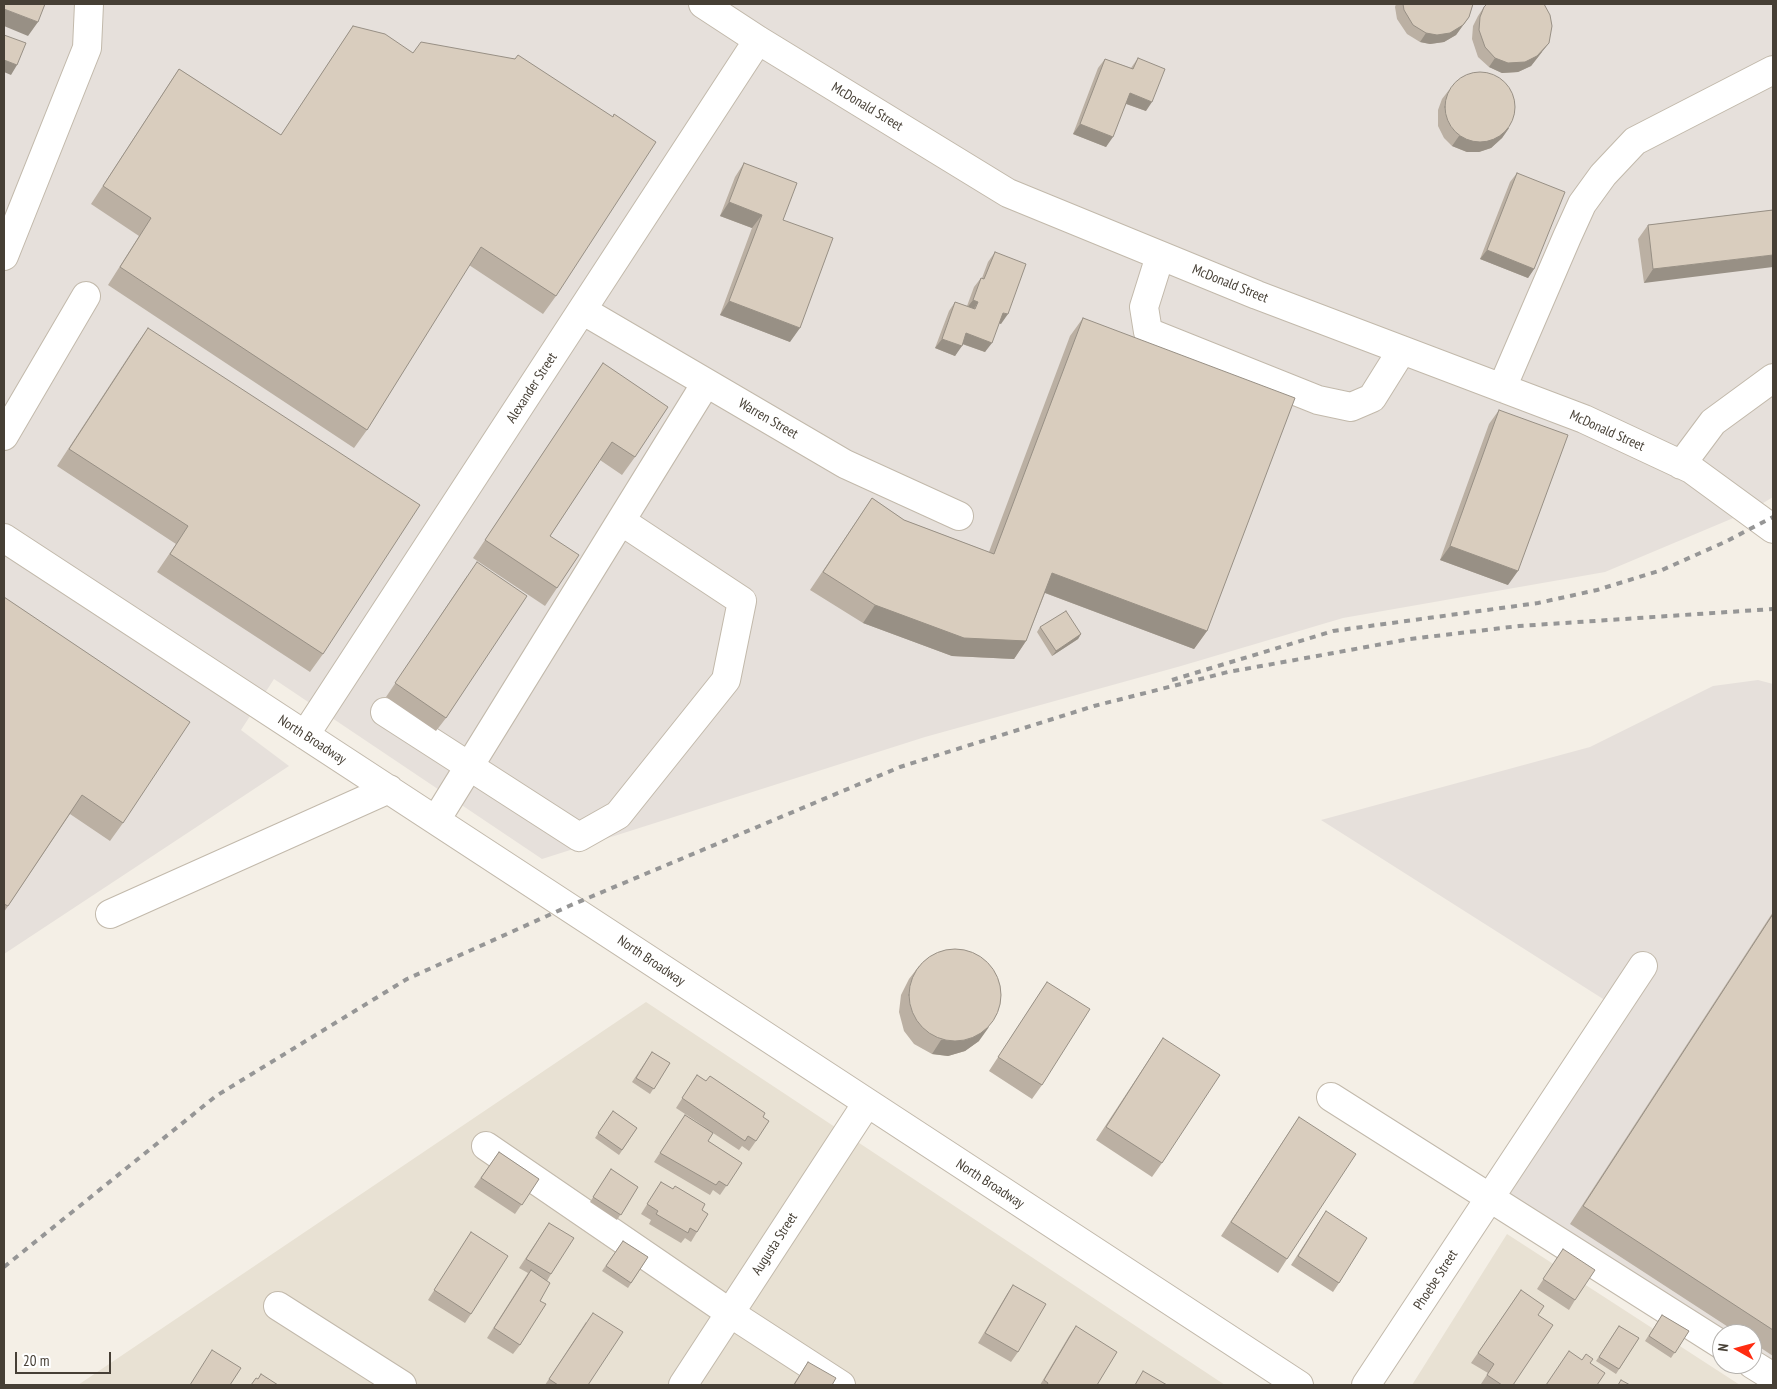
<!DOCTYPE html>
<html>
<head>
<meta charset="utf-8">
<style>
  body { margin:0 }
  #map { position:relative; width:1777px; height:1389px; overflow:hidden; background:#f4efe6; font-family:"PT Sans Narrow",sans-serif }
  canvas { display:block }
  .frame { position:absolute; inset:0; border:5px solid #463f35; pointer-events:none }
  .north { position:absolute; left:1712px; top:1324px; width:50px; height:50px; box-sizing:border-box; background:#fff; border:1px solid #b5b2ae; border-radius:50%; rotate:277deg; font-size:14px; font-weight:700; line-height:20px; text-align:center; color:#463f35 }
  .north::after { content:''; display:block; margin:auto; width:18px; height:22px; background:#ff2c11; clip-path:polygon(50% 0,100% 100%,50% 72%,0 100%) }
  .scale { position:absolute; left:15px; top:1352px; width:96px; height:22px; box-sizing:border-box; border:2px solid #463f35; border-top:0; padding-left:6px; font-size:15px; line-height:18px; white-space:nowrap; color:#463f35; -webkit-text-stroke:4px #fff; paint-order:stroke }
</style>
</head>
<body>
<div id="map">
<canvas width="1777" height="1389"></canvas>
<div class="frame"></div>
<div class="north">N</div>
<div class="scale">20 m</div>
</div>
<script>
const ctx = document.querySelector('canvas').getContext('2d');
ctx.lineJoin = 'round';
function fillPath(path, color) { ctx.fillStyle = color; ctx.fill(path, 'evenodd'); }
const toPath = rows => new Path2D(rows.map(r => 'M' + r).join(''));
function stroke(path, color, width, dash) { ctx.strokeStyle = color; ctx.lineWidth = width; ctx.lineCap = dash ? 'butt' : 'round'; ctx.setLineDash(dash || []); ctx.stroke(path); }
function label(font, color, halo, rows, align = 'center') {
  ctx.font = font + ' "PT Sans Narrow",sans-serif'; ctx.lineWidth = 4; ctx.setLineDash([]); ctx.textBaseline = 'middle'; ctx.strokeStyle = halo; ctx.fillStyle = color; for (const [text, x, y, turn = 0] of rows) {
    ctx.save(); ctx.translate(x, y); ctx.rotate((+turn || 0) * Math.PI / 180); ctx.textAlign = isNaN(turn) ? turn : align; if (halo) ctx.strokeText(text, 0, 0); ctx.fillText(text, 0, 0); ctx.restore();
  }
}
fillPath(toPath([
  [646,1002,1225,1385,78,1385],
  [1507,1234,1740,1385,1412,1385]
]), '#e8e1d3');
fillPath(toPath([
  [4,4,1773,4,1773,497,1750,511,1605,572,1343,618,1181,666,925,737,542,859,274,679,241,730,289,766,4,954],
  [1758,680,1773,684,1773,1377,1752,1364,1752,1334,1722,1334,1490,1198,1611,1004,1321,820,1590,747,1713,686]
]), '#e6e0db');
const minor = toPath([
  [703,4,758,40,1008,193,1257,295,1584,419,1691,469,1773,529],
  [4,256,87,48,89,4],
  [1160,256,1144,307,1148,332,1318,400,1351,407,1372,398,1402,350],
  [582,310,845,464,959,516],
  [1502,388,1567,237,1582,204,1603,175,1635,141,1773,70],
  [4,436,86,296],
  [1681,465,1713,422,1773,378],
  [4,538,1299,1385],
  [385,712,579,837,618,815,726,680,742,601,621,521],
  [305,735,758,40],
  [436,820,706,383],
  [110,914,389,789],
  [1331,1097,1722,1345],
  [486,1146,730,1313,841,1385],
  [278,1306,402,1385],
  [1752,1364,1773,1377],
  [683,1385,867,1103],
  [1366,1385,1643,966]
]);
stroke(minor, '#c2b9ab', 30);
stroke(minor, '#fff', 28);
stroke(toPath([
  [1172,680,1333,631,1538,603,1597,590,1662,570,1725,542,1773,517],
  [4,1267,216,1096,407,979,569,906,900,767,1094,706,1228,672,1317,656,1410,639,1519,626,1773,609]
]), '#969696', 4, [6, 6]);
fillPath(toPath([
  [1396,4,1473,4,1469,17,1456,35,1444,42,1430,44,1420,42,1407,34,1397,19,1395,7],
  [1484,7,1542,52,1531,66,1518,72,1502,73,1489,67,1478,57,1472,39,1473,26,1478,16],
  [353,26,556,296,543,314,469,265,367,430,354,448,108,285,139,236,91,204,167,87,179,69,281,135],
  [1138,58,1146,111,1126,104,1106,147,1073,134,1098,68,1105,59,1131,68],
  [1449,90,1509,128,1502,138,1491,148,1479,152,1467,152,1452,146,1444,138,1438,126,1438,110,1442,99],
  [744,163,783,220,790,342,720,315,752,228,720,216,735,177],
  [1517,173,1534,269,1528,278,1480,259,1510,182],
  [1773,210,1644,283,1638,239,1648,225],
  [995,252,1001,324,999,323,985,352,962,344,955,356,935,348,949,311,955,302,967,306,974,287,981,278,982,278,988,262],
  [1083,318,1207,631,1194,649,1045,593,1026,641,1014,659,952,656,863,623,810,590,872,498,904,520,989,552,1070,336],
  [148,328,323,654,310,672,157,572,176,544,57,466,136,345],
  [603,363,635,457,622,475,600,460,550,536,557,588,545,606,473,558],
  [1499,410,1508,585,1440,560,1489,424],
  [467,576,446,718,436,731,386,697],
  [4,597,123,823,110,841,70,814,4,912],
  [1040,627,1081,634,1078,639,1052,656,1037,632],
  [1773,912,1773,1356,1752,1342,1752,1334,1739,1334,1570,1224],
  [919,966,979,1041,965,1051,948,1056,932,1054,914,1044,904,1031,899,1012,901,995,909,979],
  [1047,982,1042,1085,1032,1099,989,1071],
  [1163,1038,1162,1163,1152,1177,1096,1140],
  [652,1052,670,1063,650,1094,632,1082],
  [697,1075,763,1117,756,1141,749,1151,742,1146,739,1150,713,1133,708,1141,742,1163,720,1195,713,1190,710,1195,654,1162,685,1115,708,1129,676,1108],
  [613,1111,637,1128,619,1155,595,1138],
  [1299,1117,1287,1259,1278,1273,1221,1236],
  [499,1152,539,1179,515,1214,474,1187],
  [611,1169,638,1187,617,1220,590,1202],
  [661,1182,702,1210,697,1232,691,1242,685,1238,681,1243,649,1224,651,1220,641,1214],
  [1326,1211,1339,1283,1333,1292,1291,1265],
  [549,1223,551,1274,547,1281,540,1301,520,1345,513,1354,487,1338,528,1273,519,1268],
  [471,1232,471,1314,465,1323,428,1300],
  [623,1241,648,1257,628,1288,602,1271],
  [1563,1249,1575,1300,1569,1310,1537,1289],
  [1013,1285,1018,1352,1011,1362,978,1343,1007,1294],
  [1521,1290,1538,1315,1513,1385,1482,1385,1481,1384,1488,1373,1471,1363],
  [1662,1315,1689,1331,1671,1358,1645,1341],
  [586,1322,588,1385,545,1385],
  [1076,1326,1097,1385,1040,1385,1069,1336],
  [1619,1326,1639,1338,1616,1374,1596,1361],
  [808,1362,832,1385,793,1385]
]), '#bbb0a3');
fillPath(toPath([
  [4,9,38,22,28,36,4,26],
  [1469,17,1456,35,1444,42,1430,44,1420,42,1426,33],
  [1549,43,1531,66,1518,72,1502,73,1489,67,1495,58],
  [4,60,17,65,11,75,4,72],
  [1130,93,1152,102,1146,111,1124,103],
  [1080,124,1113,137,1106,147,1073,134],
  [1509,128,1502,138,1491,148,1479,152,1467,152,1452,146,1459,136],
  [729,202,762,215,752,228,720,216],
  [1487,250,1534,269,1528,278,1480,259],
  [1773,255,1773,267,1644,283,1653,269],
  [973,300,978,302,972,312,966,309],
  [729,301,800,328,790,342,720,315],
  [1003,313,1008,314,1001,324,996,322],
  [966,333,992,343,985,352,960,343],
  [942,339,962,346,955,356,935,348],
  [1450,546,1518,571,1508,585,1440,560],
  [1052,573,1207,631,1194,649,1040,591],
  [875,605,1026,641,1014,659,952,656,863,623],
  [1081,634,1078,639,1052,656,1056,651],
  [989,1027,979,1041,965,1051,948,1056,932,1054,941,1040]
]), '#989085');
const building = toPath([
  [4,4,45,4,38,22,4,9,4,4],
  [1403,4,1473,4,1469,17,1463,25,1450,33,1437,35,1426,33,1413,25,1404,10,1403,4],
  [1487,4,1544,4,1550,15,1552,26,1549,43,1537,56,1525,62,1508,63,1495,58,1485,47,1479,30,1480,17,1484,7,1487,4],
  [353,26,385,34,413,53,421,42,515,59,518,55,613,117,614,114,656,142,556,296,481,247,367,430,120,267,151,218,103,186,179,69,281,135,353,26],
  [4,35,26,43,17,65,4,60,4,35],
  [1138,58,1165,69,1152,102,1130,93,1113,137,1080,124,1105,59,1133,69,1138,58],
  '1445 107a35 35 0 1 1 70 0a35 35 0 1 1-70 0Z',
  [744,163,797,183,783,220,833,238,800,328,729,301,762,215,729,202,744,163],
  [1517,173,1565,192,1534,269,1487,250,1517,173],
  [1773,210,1773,255,1653,269,1648,225,1773,210],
  [995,252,1026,264,1008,314,1003,313,992,343,966,333,962,346,942,339,955,302,975,309,978,302,973,300,981,278,984,279,995,252],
  [1083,318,1295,398,1207,631,1052,573,1026,641,964,638,875,605,823,572,872,498,904,520,994,554,1083,318],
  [148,328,420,505,323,654,170,554,188,526,69,449,148,328],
  [603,363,668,407,635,457,612,442,550,536,579,555,557,588,485,540,603,363],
  [1499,410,1568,435,1518,571,1450,546,1499,410],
  [477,562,527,596,446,718,395,683,477,562],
  [4,597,190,722,123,823,82,795,8,906,4,904,4,597],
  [1066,611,1081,634,1056,651,1040,627,1066,611],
  [1773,914,1773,1330,1583,1206,1773,914],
  '909 995a46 46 0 1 1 92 0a46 46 0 1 1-92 0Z',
  [1047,982,1090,1009,1042,1085,998,1057,1047,982],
  [1163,1038,1220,1075,1162,1163,1106,1127,1163,1038],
  [652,1052,670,1063,654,1089,636,1078,652,1052],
  [697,1075,706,1081,710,1076,765,1113,763,1117,769,1121,756,1141,748,1136,745,1141,682,1098,697,1075],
  [613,1111,637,1128,622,1150,598,1133,613,1111],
  [685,1115,713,1133,708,1141,742,1163,727,1186,719,1181,716,1185,660,1153,685,1115],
  [1299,1117,1356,1154,1287,1259,1231,1222,1299,1117],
  [499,1152,539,1179,522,1205,481,1178,499,1152],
  [611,1169,638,1187,621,1215,593,1197,611,1169],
  [661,1182,673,1189,675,1186,705,1204,702,1210,708,1214,697,1232,690,1228,688,1233,656,1214,658,1211,647,1204,661,1182],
  [1326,1211,1367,1238,1339,1283,1298,1256,1326,1211],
  [549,1223,574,1238,551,1274,526,1259,549,1223],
  [471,1232,508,1256,471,1314,434,1290,471,1232],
  [623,1241,648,1257,631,1283,606,1266,623,1241],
  [1563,1249,1595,1270,1575,1300,1543,1279,1563,1249],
  [531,1270,550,1283,540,1301,546,1304,520,1345,494,1328,531,1270],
  [1013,1285,1046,1304,1018,1352,985,1333,1013,1285],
  [1521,1290,1544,1306,1538,1315,1553,1325,1513,1385,1502,1385,1487,1375,1494,1364,1478,1353,1521,1290],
  [593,1313,623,1332,588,1385,558,1385,549,1379,593,1313],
  [1662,1315,1689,1331,1675,1353,1649,1336,1662,1315],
  [1076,1326,1117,1352,1097,1385,1047,1385,1048,1383,1044,1380,1076,1326],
  [1619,1326,1639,1338,1619,1369,1599,1357,1619,1326],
  [212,1350,241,1368,230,1385,190,1385,212,1350],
  [1569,1351,1582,1360,1586,1354,1593,1359,1590,1363,1605,1373,1597,1385,1546,1385,1569,1351],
  [808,1362,836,1378,832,1385,794,1385,808,1362],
  [1143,1371,1167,1385,1135,1385,1143,1371],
  [261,1374,278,1385,251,1385,256,1378,258,1379,261,1374],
  [1621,1380,1630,1385,1618,1385,1621,1380]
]);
fillPath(building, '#d9cdbe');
stroke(building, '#989085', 1);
label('14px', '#463f35', '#fff', [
  ["McDonald Street",867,107,31],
  ["McDonald Street",1230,284,22],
  ["Alexander Street",532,388,-57],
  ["Warren Street",768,419,30],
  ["McDonald Street",1607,431,24],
  ["North Broadway",312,740,33],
  ["North Broadway",651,961,34],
  ["North Broadway",990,1184,33],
  ["Augusta Street",775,1244,-57],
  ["Phoebe Street",1436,1280,-57]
]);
</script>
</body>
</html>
